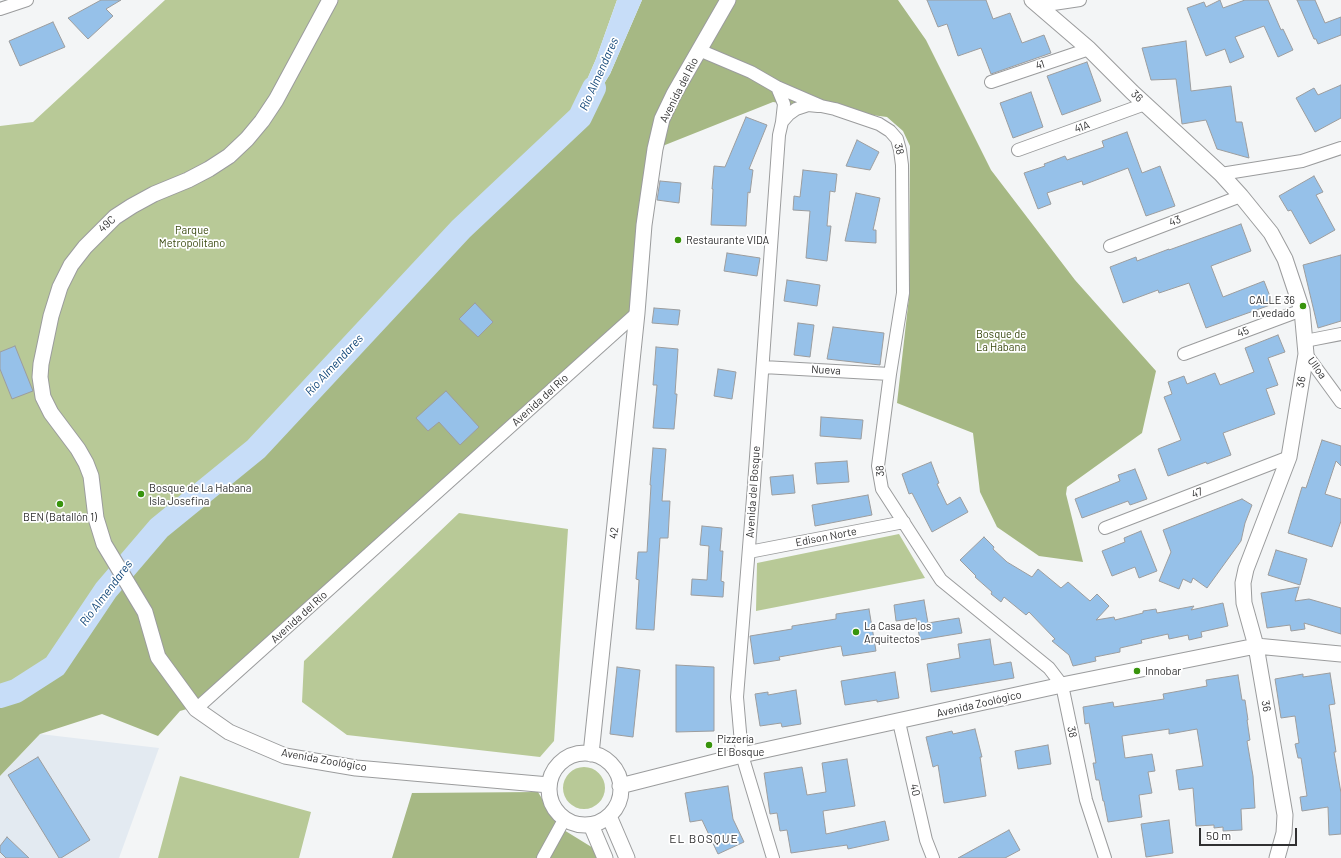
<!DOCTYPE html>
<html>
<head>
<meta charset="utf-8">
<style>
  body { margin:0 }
  #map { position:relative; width:1341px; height:858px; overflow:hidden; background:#f3f5f6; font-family:Barlow,sans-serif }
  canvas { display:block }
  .scale { position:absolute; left:1199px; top:828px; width:98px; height:18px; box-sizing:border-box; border:2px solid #303031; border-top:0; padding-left:5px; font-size:12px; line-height:14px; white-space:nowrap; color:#303031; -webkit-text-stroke:3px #fff; paint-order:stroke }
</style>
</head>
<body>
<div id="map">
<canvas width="1341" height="858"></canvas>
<div class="scale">50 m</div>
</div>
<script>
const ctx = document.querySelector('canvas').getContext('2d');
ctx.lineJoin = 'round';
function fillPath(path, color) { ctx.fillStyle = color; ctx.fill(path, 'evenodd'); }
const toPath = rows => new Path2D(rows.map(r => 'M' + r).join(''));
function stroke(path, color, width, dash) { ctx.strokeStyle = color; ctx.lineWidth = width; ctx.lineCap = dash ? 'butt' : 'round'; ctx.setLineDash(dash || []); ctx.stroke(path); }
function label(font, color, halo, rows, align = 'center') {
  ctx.font = font + ' Barlow,sans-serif'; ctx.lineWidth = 3.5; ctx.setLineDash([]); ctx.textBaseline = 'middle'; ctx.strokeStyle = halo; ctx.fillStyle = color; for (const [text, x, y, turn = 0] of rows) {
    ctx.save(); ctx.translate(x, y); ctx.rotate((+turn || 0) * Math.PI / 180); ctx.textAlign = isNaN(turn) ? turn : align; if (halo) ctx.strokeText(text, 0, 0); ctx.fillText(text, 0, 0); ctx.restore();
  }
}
fillPath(toPath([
  [40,734,159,748,119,858,0,858,0,776]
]), '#e3eaf1');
fillPath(toPath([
  [165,0,617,0,596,59,586,82,580,117,461,229,256,449,159,528,106,590,55,666,16,691,0,696,0,126,33,122],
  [459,513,568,529,554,741,540,757,347,735,302,702,304,661],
  [899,534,925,578,756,611,757,563],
  '563 788a21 21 0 1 1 42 0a21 21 0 1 1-42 0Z',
  [180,776,311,812,299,858,158,858]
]), '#b8c997');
fillPath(toPath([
  [642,0,898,0,926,40,991,170,1075,280,1156,371,1142,433,1067,487,1066,494,1083,562,1039,556,997,527,980,492,973,433,897,403,909,297,910,146,903,131,887,117,773,102,660,147,637,313,197,706,180,711,158,736,102,714,40,734,0,776,0,696,16,691,55,666,106,590,159,528,256,449,461,229,580,117,602,87,610,74],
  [538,792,559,827,598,851,601,858,392,858,412,793]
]), '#a6b884');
fillPath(toPath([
  [617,0,642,0,610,74,602,87,580,117,586,82,596,59]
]), '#c7ddf8');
stroke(toPath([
  [0,696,16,691,55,666,106,590,159,528,256,449,461,229,580,117,594,88]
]), '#c7ddf8', 24);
const building = toPath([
  [101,0,121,0,106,9,113,16,88,39,68,18,101,0],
  [927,0,986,0,993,19,1010,13,1022,43,1044,35,1051,53,991,74,981,48,958,56,947,24,938,27,927,0],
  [1220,0,1223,8,1245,0,1268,0,1281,30,1283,29,1293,50,1278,57,1264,26,1235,37,1244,57,1230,63,1225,49,1206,56,1187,8,1204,2,1206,7,1220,0],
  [1297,0,1315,0,1325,23,1341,17,1341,35,1318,44,1316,39,1314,39,1297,0],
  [53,22,65,47,20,66,9,41,53,22],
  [1186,41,1191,91,1231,86,1236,122,1242,122,1249,158,1217,149,1206,120,1182,124,1176,79,1151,80,1142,48,1186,41],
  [1087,62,1101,101,1062,115,1047,76,1087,62],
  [1341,85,1341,118,1315,132,1296,98,1314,88,1318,95,1341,85],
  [1031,92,1043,127,1013,138,1000,103,1031,92],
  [746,117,767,125,749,169,753,170,750,193,748,192,746,226,711,225,713,189,712,189,714,166,725,167,746,117],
  [1127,132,1142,173,1160,166,1175,206,1146,216,1128,168,1083,185,1082,181,1047,193,1051,204,1038,209,1024,173,1045,166,1044,164,1065,156,1067,160,1104,147,1102,141,1127,132],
  [857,140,879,152,870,170,846,166,857,140],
  [803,170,837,174,835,192,830,191,827,226,831,226,827,261,806,258,810,211,793,210,794,196,800,197,803,170],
  [1314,176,1323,192,1316,195,1335,230,1310,244,1291,210,1288,211,1279,196,1314,176],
  [660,181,681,183,679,203,657,200,660,181],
  [856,193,880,198,873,230,876,230,876,243,845,241,856,193],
  [1241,224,1251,251,1211,266,1223,297,1264,281,1273,304,1206,328,1189,283,1159,293,1158,290,1123,303,1110,267,1136,257,1137,261,1169,249,1169,250,1241,224],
  [727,253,760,258,757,276,724,271,727,253],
  [1341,255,1341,321,1318,328,1303,265,1341,255],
  [787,280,820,285,817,306,784,301,787,280],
  [475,303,493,322,478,337,459,319,475,303],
  [654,308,680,310,678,325,652,323,654,308],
  [798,323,814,325,810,357,794,355,798,323],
  [833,327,884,333,880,365,827,359,833,327],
  [1278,335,1285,352,1268,358,1278,385,1266,389,1275,414,1223,433,1231,455,1207,464,1206,462,1168,476,1158,449,1181,440,1164,397,1172,394,1168,382,1184,376,1187,384,1215,373,1220,385,1254,372,1245,348,1278,335],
  [15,346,33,391,12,399,0,369,0,352,15,346],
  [656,347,678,349,675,394,677,394,674,429,653,428,657,385,653,385,656,347],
  [718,369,736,372,732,399,714,396,718,369],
  [446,391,479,427,460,445,439,422,428,431,416,418,446,391],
  [821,417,863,420,861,439,820,436,821,417],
  [1322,440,1341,446,1341,466,1336,461,1325,494,1341,499,1341,521,1332,547,1288,533,1302,487,1306,488,1322,440],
  [653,448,666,449,662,501,670,501,668,538,660,538,654,630,636,629,639,580,636,579,638,552,647,552,651,485,650,485,653,448],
  [847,461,849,482,817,484,815,463,847,461],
  [931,462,939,483,937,484,947,505,960,497,968,512,932,532,912,493,909,494,902,474,931,462],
  [1135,469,1147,499,1130,505,1128,501,1082,518,1075,499,1120,481,1118,475,1135,469],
  [793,475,795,493,772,495,770,477,793,475],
  [868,495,872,515,815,526,812,505,868,495],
  [1242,499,1252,505,1245,523,1241,541,1207,588,1193,578,1191,583,1183,579,1179,589,1159,581,1171,552,1163,530,1242,499],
  [702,526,722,528,720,551,723,551,721,581,724,582,723,597,691,595,692,579,707,580,709,546,700,545,702,526],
  [1141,531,1157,571,1139,578,1135,567,1112,576,1102,551,1125,542,1124,538,1141,531],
  [984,537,994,547,993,549,1007,562,1032,577,1038,569,1061,588,1068,582,1090,601,1097,594,1109,606,1096,620,1114,617,1115,620,1143,613,1143,611,1156,609,1157,613,1194,606,1191,610,1223,603,1228,626,1201,632,1202,637,1189,640,1188,635,1169,639,1168,634,1141,640,1142,643,1120,648,1120,652,1095,657,1096,661,1073,666,1069,655,1052,641,1055,639,1029,612,1026,615,1004,597,1001,602,991,594,992,592,975,577,976,576,960,560,984,537],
  [1276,550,1307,559,1300,585,1268,575,1276,550],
  [1299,587,1295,601,1309,599,1341,608,1341,634,1304,623,1305,629,1291,631,1290,625,1267,628,1261,593,1299,587],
  [924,600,928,623,959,618,962,633,920,640,916,618,896,621,894,605,924,600],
  [869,609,876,651,843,656,841,646,779,657,780,660,754,664,750,636,792,629,792,626,836,619,836,614,869,609],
  [990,639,994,665,1011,662,1014,678,931,692,927,664,960,658,958,644,990,639],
  [676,665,714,667,714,731,676,732,676,665],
  [617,667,640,670,633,737,610,734,617,667],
  [895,672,899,698,877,702,877,700,845,705,841,681,895,672],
  [1330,673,1335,704,1329,705,1336,752,1334,752,1341,793,1341,834,1329,835,1328,807,1302,811,1300,797,1307,796,1301,758,1298,758,1295,744,1299,743,1295,716,1281,718,1275,679,1303,674,1303,677,1330,673],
  [1238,675,1242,700,1245,700,1248,720,1247,720,1250,740,1247,741,1253,776,1255,808,1241,809,1242,830,1223,831,1223,827,1214,828,1214,825,1196,826,1193,788,1179,790,1176,770,1203,766,1197,729,1169,734,1169,729,1122,736,1125,758,1152,754,1155,771,1148,772,1152,793,1139,795,1142,817,1108,822,1104,801,1103,801,1099,780,1096,780,1093,763,1096,763,1089,723,1085,724,1083,707,1113,702,1114,707,1164,699,1163,694,1207,686,1206,680,1238,675],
  [796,690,801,724,782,727,781,723,760,726,755,694,768,692,768,695,796,690],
  [975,729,982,757,980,757,986,796,944,803,938,765,933,767,926,737,952,731,953,734,975,729],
  [1048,745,1051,764,1018,769,1015,751,1048,745],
  [38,757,90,840,61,858,59,858,8,775,38,757],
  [847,759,855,806,823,811,826,834,885,821,889,840,848,849,847,845,791,853,787,830,780,831,777,813,770,814,764,773,802,767,807,795,826,792,822,763,847,759],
  [728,786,733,819,744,842,718,854,702,820,690,822,685,793,728,786],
  [1169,820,1173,853,1146,857,1141,824,1169,820],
  [1009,830,1020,850,1005,858,958,858,1009,830],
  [7,837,29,858,6,858,0,852,0,846,7,837]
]);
fillPath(building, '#96c1e9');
stroke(building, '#9c9d9e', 1);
const minor = toPath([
  [1040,6,1080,0],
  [0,9,27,0],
  [699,50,751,72,777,87,784,104,782,122],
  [991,82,1089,49],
  [777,87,821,106,835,109,879,124,890,131,897,139,900,150,902,165,903,293,890,374,878,466,882,489,941,580,1049,668,1062,685,1086,800,1105,858],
  [1018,150,1145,104],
  [1221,174,1302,161,1341,148],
  [1110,246,1241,196],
  [1305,341,1341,334],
  [1184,354,1302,310],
  [1306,354,1341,402],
  [763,367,890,374],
  [1105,528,1289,457],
  [749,552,904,522],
  [196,709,637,313],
  [899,722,926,840,933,858],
  [543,858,565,818],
  [773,858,742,755,737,697,754,485,779,135,782,122,789,114,796,109,808,105,818,106]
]);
const tertiary = toPath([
  [330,0,276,100,262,121,247,139,229,156,209,169,188,180,154,194,132,206,115,217,85,247,71,265,60,287,51,316,41,364,40,377,43,397,51,413,78,449,86,463,91,476,96,518,104,544,145,612,158,657,196,709,229,732,285,756,356,768,549,785],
  [1032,0,1089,49,1132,92,1221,174,1241,196,1271,233,1285,259,1302,310,1306,354,1289,457,1246,569,1243,583,1244,603,1256,646,1285,815,1284,833,1277,858],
  '549 789a36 36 0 1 1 72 0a36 36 0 1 1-72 0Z',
  [591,754,637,313,644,225,655,149,662,119,674,94,728,0],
  [620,786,742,755,1062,685,1256,646,1341,654],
  [609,816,627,858],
  [591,825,605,858]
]);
stroke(minor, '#9b9c9d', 14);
stroke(tertiary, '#9b9c9d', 17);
stroke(minor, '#fff', 12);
stroke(tertiary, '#fff', 15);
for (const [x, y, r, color] of [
  [678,240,4,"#38940c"],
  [1303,306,4,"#38940c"],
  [141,494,4,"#38940c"],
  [60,504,4,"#38940c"],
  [856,632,4,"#38940c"],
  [1137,671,4,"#38940c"],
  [709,745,4,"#38940c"]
]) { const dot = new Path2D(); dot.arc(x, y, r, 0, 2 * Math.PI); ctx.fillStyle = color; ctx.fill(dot); stroke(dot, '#fff', 1.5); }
label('11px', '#303031', '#fff', [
  ["41",1040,65,-18],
  ["Avenida del Río",679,90,-63],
  ["36",1137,96,43],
  ["41A",1082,127,-20],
  ["38",899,149,77],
  ["43",1175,221,-21],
  ["49C",107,224,-42],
  ["45",1243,332,-21],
  ["Ulloa",1317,368,54],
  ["Nueva",826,370,3],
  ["36",1301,382,-81],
  ["Avenida del Río",540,400,-42],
  ["38",880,471,-95],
  ["Avenida del Bosque",753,492,-86],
  ["47",1197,493,-21],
  ["42",614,533,-84],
  ["Edison Norte",826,537,-11],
  ["Avenida del Río",299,617,-42],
  ["Avenida Zoológico",979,704,-13],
  ["36",1266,706,80],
  ["38",1072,732,78],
  ["Avenida Zoológico",324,760,10],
  ["40",915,790,77]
]);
label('11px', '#38480d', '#fff', [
  ["Parque",192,230],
  ["Metropolitano",192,243],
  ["Bosque de",1001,334],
  ["La Habana",1001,347]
]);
label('11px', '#303031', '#fff', [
  ["Restaurante VIDA",686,240],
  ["CALLE 36",1295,300,"right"],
  ["n.vedado",1295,313,"right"],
  ["Bosque de La Habana",149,488],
  ["Isla Josefina",149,501],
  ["BEN (Batallón 1)",60,517,"center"],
  ["La Casa de los",864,626],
  ["Arquitectos",864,639],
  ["Innobar",1145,671],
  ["Pizzería",717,739],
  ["El Bosque",717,752]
], 'left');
label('italic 12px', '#0e4477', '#fff', [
  ["Río Almendares",599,74,-66],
  ["Río Almendares",334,365,-47],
  ["Río Almendares",106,593,-53]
]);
ctx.letterSpacing = '1px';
label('12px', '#303031', '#fff', [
  ["EL BOSQUE",704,839]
]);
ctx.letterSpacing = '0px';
</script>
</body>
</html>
